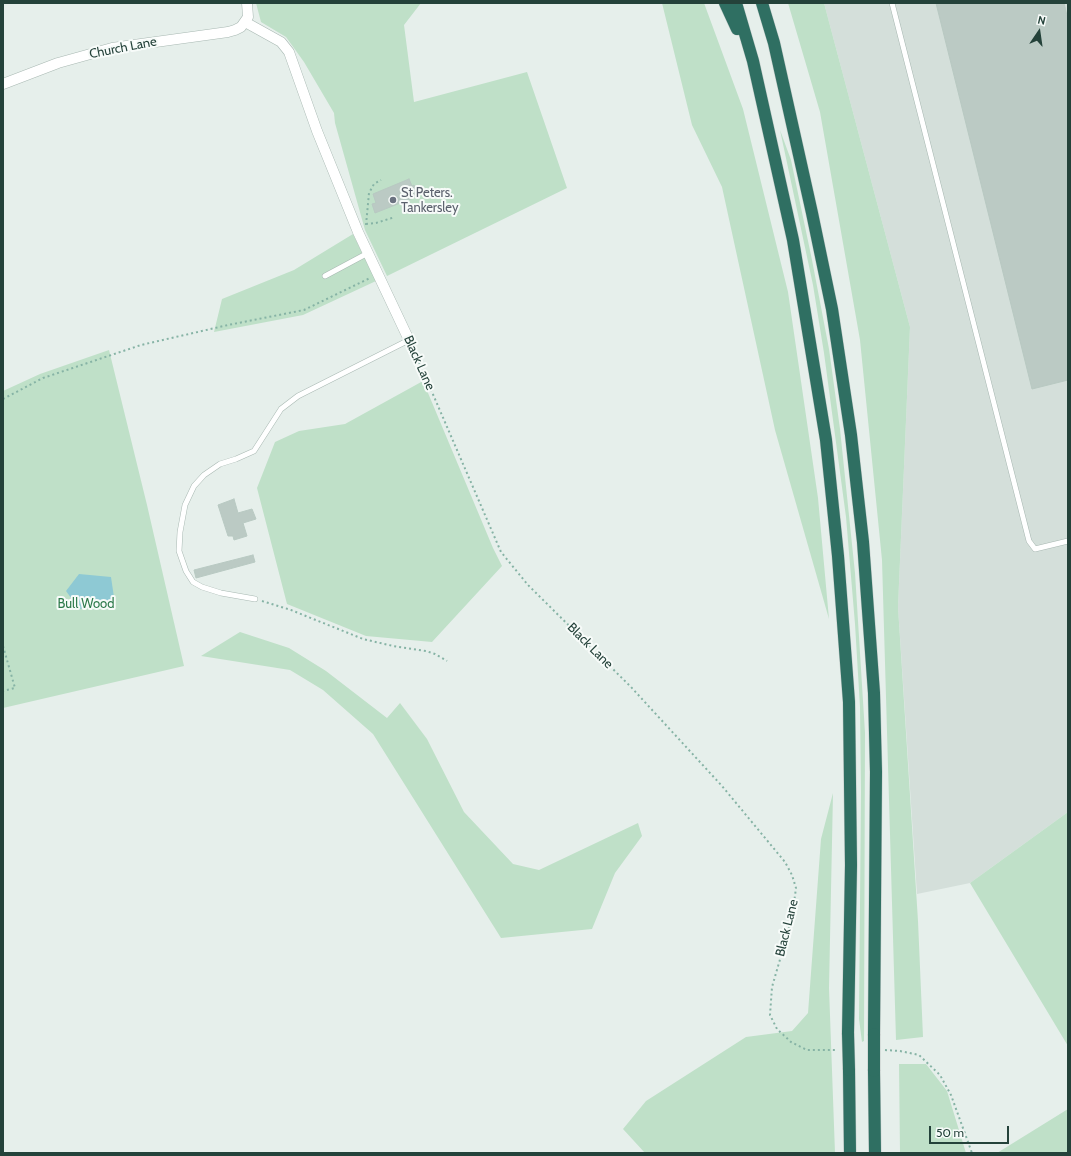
<!DOCTYPE html>
<html>
<head>
<meta charset="utf-8">
<style>
  body { margin:0 }
  #map { position:relative; width:1071px; height:1156px; overflow:hidden; background:#e6efeb; font-family:Cabin,sans-serif }
  canvas { display:block }
  .frame { position:absolute; inset:0; border:4px solid #24423a; pointer-events:none }
  .north { position:absolute; left:1019px; top:12px; width:40px; height:40px; -webkit-text-stroke:3px #f7fbf9; paint-order:stroke; rotate:13deg; font-size:11px; font-weight:700; line-height:16px; text-align:center; color:#24423a }
  .north::after { content:''; display:block; margin:auto; width:14px; height:18px; background:#24423a; clip-path:polygon(50% 0,100% 100%,50% 72%,0 100%) }
  .scale { position:absolute; left:929px; top:1126px; width:80px; height:18px; box-sizing:border-box; border:2px solid #24423a; border-top:0; padding-left:5px; font-size:12px; line-height:14px; white-space:nowrap; color:#24423a; -webkit-text-stroke:3px #f7fbf9; paint-order:stroke }
</style>
</head>
<body>
<div id="map">
<canvas width="1071" height="1156"></canvas>
<div class="frame"></div>
<div class="north">N</div>
<div class="scale">50 m</div>
</div>
<script>
const ctx = document.querySelector('canvas').getContext('2d');
ctx.lineJoin = 'round';
function fillPath(path, color) { ctx.fillStyle = color; ctx.fill(path, 'evenodd'); }
const toPath = rows => new Path2D(rows.map(r => 'M' + r).join(''));
function stroke(path, color, width, dash) { ctx.strokeStyle = color; ctx.lineWidth = width; ctx.lineCap = dash ? 'butt' : 'round'; ctx.setLineDash(dash || []); ctx.stroke(path); }
function label(font, color, halo, rows, align = 'center') {
  ctx.font = font + ' Cabin,sans-serif'; ctx.lineWidth = 4; ctx.setLineDash([]); ctx.textBaseline = 'middle'; ctx.strokeStyle = halo; ctx.fillStyle = color; for (const [text, x, y, turn = 0] of rows) {
    ctx.save(); ctx.translate(x, y); ctx.rotate((+turn || 0) * Math.PI / 180); ctx.textAlign = isNaN(turn) ? turn : align; if (halo) ctx.strokeText(text, 0, 0); ctx.fillText(text, 0, 0); ctx.restore();
  }
}
fillPath(toPath([
  [824,3,1068,3,1068,812,970,883,917,894,898,607,910,327]
]), '#d4dfda');
fillPath(toPath([
  [256,3,421,3,404,25,414,102,527,72,567,188,387,276,365,230,335,123,334,113,304,62,286,37,261,22],
  [662,3,704,3,743,109,788,292,818,498,829,619,775,430,722,187,692,125],
  [788,3,824,3,910,327,898,607,918,921,923,1037,896,1040,882,560,860,340,820,112],
  [780,130,791,160,812,260,829,349,840,429,855,573,865,733,864,1041,862,1042,859,1019,861,792,860,707,855,624,846,517,824,353,813,285],
  [353,234,376,281,303,315,214,332,222,299,294,270],
  [109,350,147,505,184,666,3,708,3,391,40,374],
  [423,381,493,548,502,566,432,642,366,636,287,604,257,488,275,442,299,431,345,424],
  [240,632,289,648,326,671,387,718,400,703,427,739,464,812,513,864,539,870,638,823,642,836,615,873,592,929,501,938,373,734,323,690,290,670,201,656],
  [833,793,829,988,835,1153,645,1153,623,1129,646,1101,746,1037,792,1031,808,1013,821,839],
  [1068,812,1068,1046,970,883],
  [899,1064,926,1064,947,1091,966,1153,900,1153],
  [1068,1109,1068,1153,997,1153]
]), '#bfe0c8');
fillPath(toPath([
  [79,574,111,577,115,604,79,609,66,591]
]), '#8ec9d4');
const building = toPath([
  [936,3,1064,3,1068,20,1068,380,1032,389,936,3],
  [409,179,412,186,414,185,418,196,375,213,372,204,376,203,373,194,409,179],
  [234,499,238,513,252,509,256,519,243,523,247,536,234,540,233,536,228,536,218,505,234,499],
  [253,555,255,562,196,578,194,570,253,555]
]);
fillPath(building, '#bbcac4');
stroke(building, '#b8c9c2', 1);
const lane = toPath([
  [892,3,1029,541,1035,549,1068,541],
  [325,276,368,253],
  [255,599,221,593,202,587,193,582,186,571,179,551,180,532,185,505,194,486,204,475,220,464,236,459,254,451,281,409,298,396,409,340]
]);
const street = toPath([
  [245,22,281,42,289,52,317,131,358,232,409,340],
  [3,84,58,63,112,48,228,32,235,30,241,27,248,17,247,3]
]);
const highway = toPath([
  [725,3,737,29],
  [736,3,753,61,793,240,826,440,838,556,849,702,851,865,848,1033],
  [762,3,774,43,812,213,832,309,851,435,863,542,874,693,876,772,874,1034],
  [849,1070,850,1153],
  [874,1071,875,1153]
]);
stroke(lane, '#a8b8b2', 6);
stroke(street, '#a8b8b2', 11);
stroke(highway, '#c2cac8', 13);
stroke(toPath([
  [366,224,376,223,395,217],
  [366,225,369,193,374,184,381,180],
  [413,348,501,552,528,585,631,687,722,786,785,862,792,875,796,888,792,918,772,987,770,1015,777,1029,791,1042,807,1050,837,1050],
  [3,399,43,378,141,345,228,325,304,310,370,278],
  [262,601,291,610,363,639,393,646,426,651,435,654,447,661],
  [3,646,15,688,3,691],
  [885,1050,900,1051,919,1055,940,1075,951,1095,972,1153]
]), '#86b3a5', 2, [2, 3]);
stroke(lane, '#fff', 5);
stroke(street, '#fff', 10);
stroke(highway, '#2f6f62', 12);
const highwayBridge = toPath([
  [848,1033,849,1070],
  [874,1071,874,1034]
]);
stroke(highwayBridge, '#c2cac8', 13, []);
stroke(highwayBridge, '#2f6f62', 12);
for (const [x, y, r, color] of [
  [393,200,4,"#6b7280"]
]) { const dot = new Path2D(); dot.arc(x, y, r, 0, 2 * Math.PI); ctx.fillStyle = color; ctx.fill(dot); stroke(dot, '#f7fbf9', 1.5); }
label('13px', '#24423a', '#f7fbf9', [
  ["Church Lane",123,48,-11],
  ["Black Lane",419,363,66],
  ["Black Lane",590,646,45],
  ["Black Lane",787,928,-76]
]);
label('13px', '#5b616d', '#f7fbf9', [
  ["St Peters.",401,193],
  ["Tankersley",401,208]
], 'left');
label('13px', '#2d7a4b', '#f7fbf9', [
  ["Bull Wood",86,604]
]);
</script>
</body>
</html>
